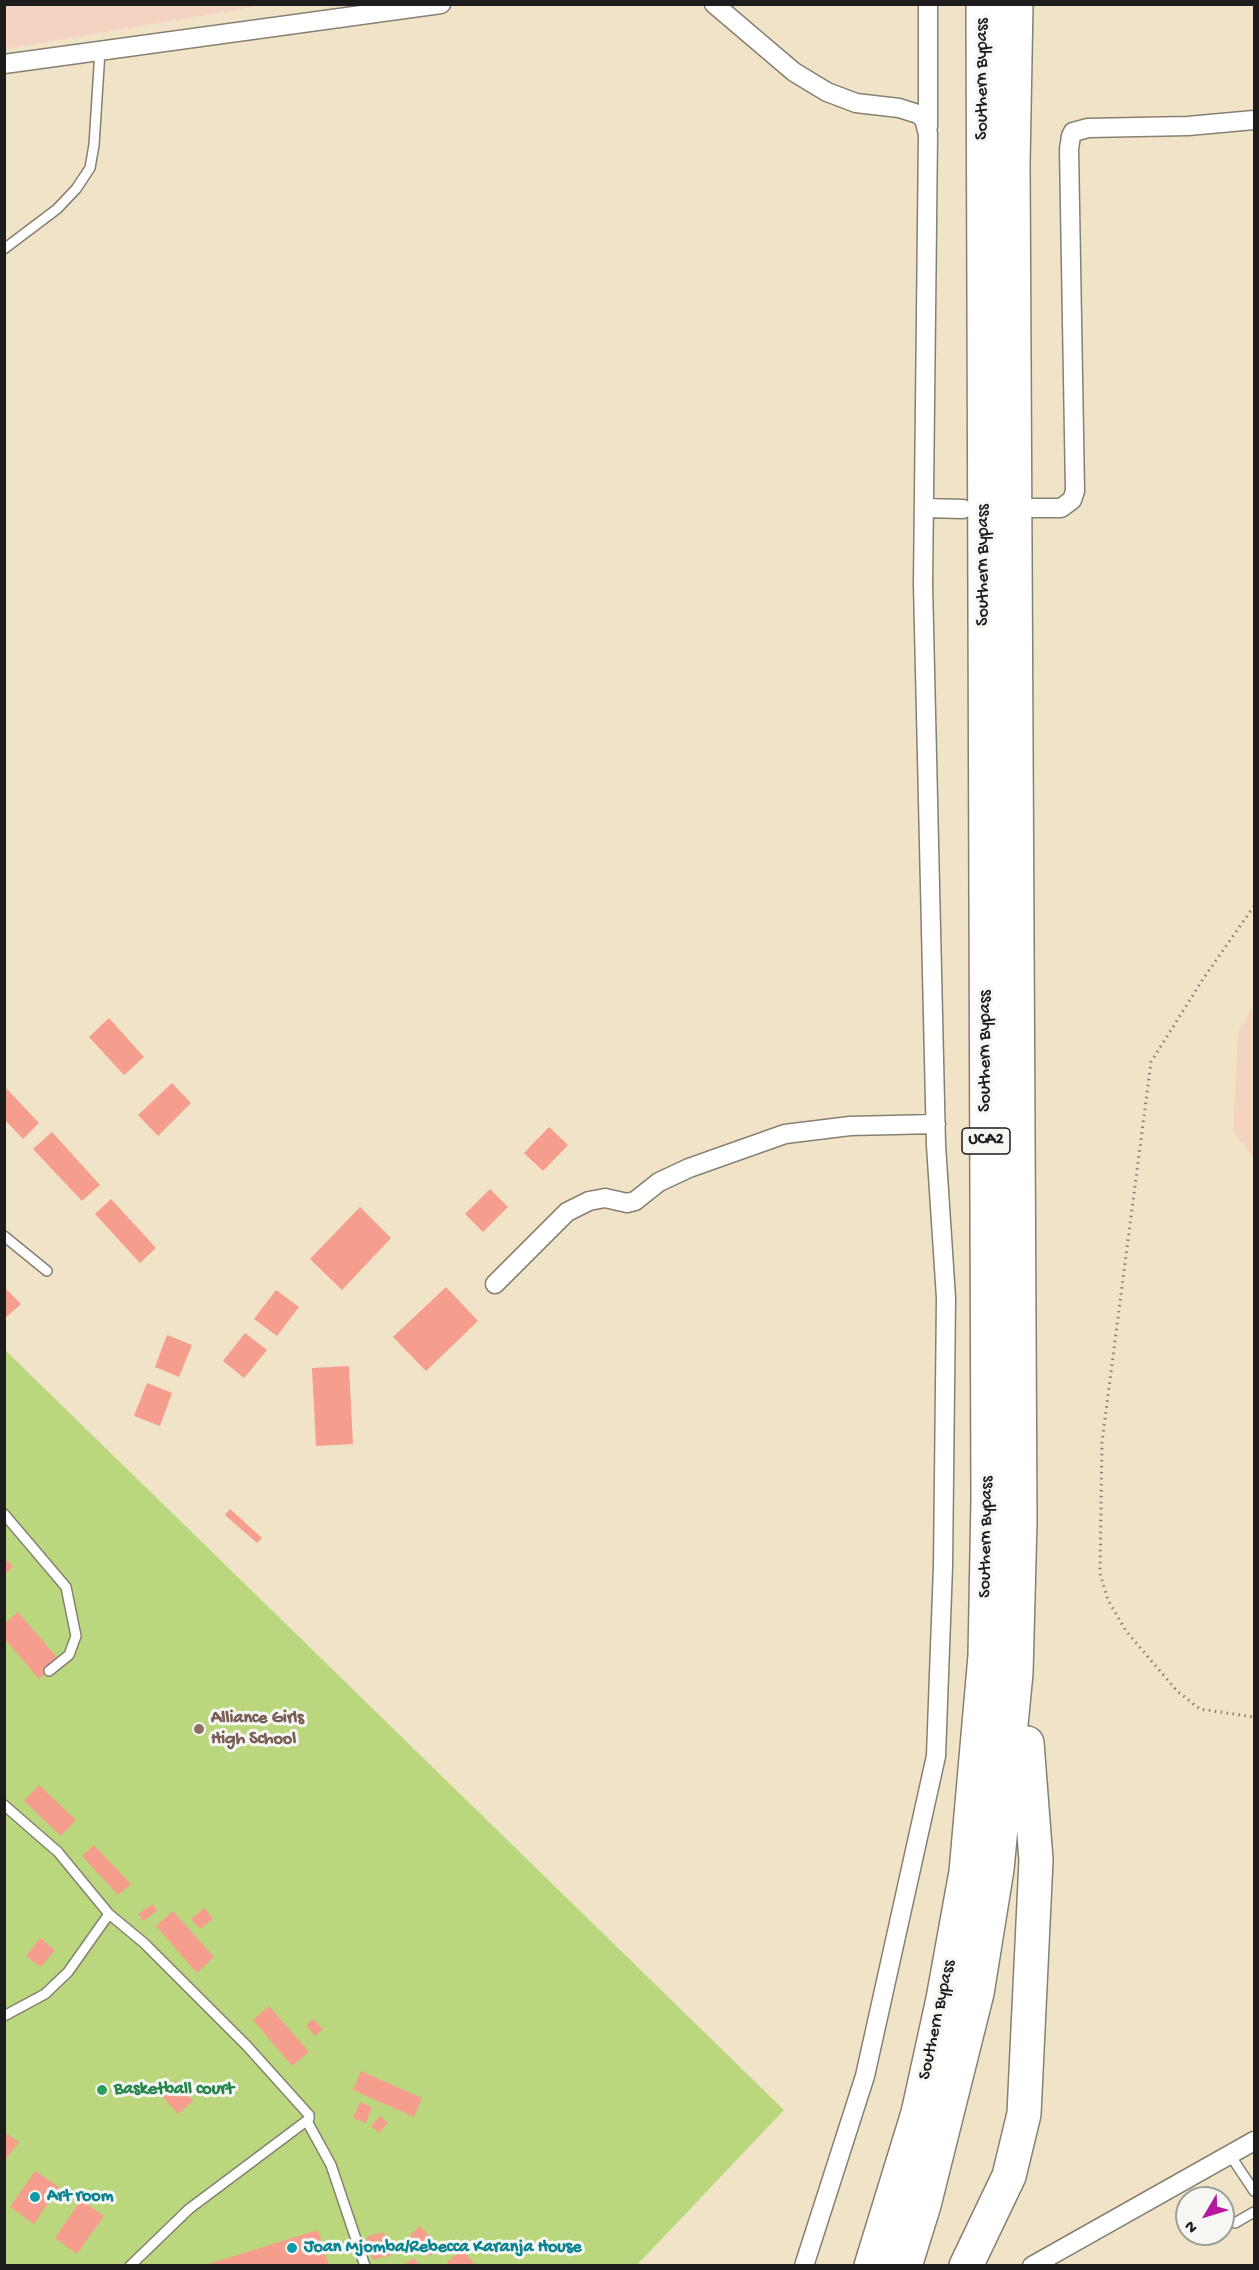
<!DOCTYPE html>
<html>
<head>
<meta charset="utf-8">
<style>
  body { margin:0 }
  #map { position:relative; width:1259px; height:2270px; overflow:hidden; background:#f1e3c7; font-family:"Gochi Hand",sans-serif }
  canvas { display:block }
  .frame { position:absolute; inset:0; border:6px solid #1c1c1c; pointer-events:none }
  .north { position:absolute; left:1175px; top:2186px; width:60px; height:60px; box-sizing:border-box; background:#f6f6f2; border:2px solid #9f9f9c; border-radius:50%; rotate:232deg; font-size:16px; font-weight:700; line-height:24px; text-align:center; color:#1c1c1c }
  .north::after { content:''; display:block; margin:auto; width:21px; height:27px; background:#b5179e; clip-path:polygon(50% 0,100% 100%,50% 72%,0 100%) }
</style>
</head>
<body>
<div id="map">
<canvas width="1259" height="2270"></canvas>
<div class="frame"></div>
<div class="north">N</div>
</div>
<script>
const ctx = document.querySelector('canvas').getContext('2d');
ctx.lineJoin = 'round';
function fillPath(path, color) { ctx.fillStyle = color; ctx.fill(path, 'evenodd'); }
const toPath = rows => new Path2D(rows.map(r => 'M' + r).join(''));
function stroke(path, color, width, dash) { ctx.strokeStyle = color; ctx.lineWidth = width; ctx.lineCap = dash ? 'butt' : 'round'; ctx.setLineDash(dash || []); ctx.stroke(path); }
function label(font, color, halo, rows, align = 'center') {
  ctx.font = font + ' "Gochi Hand",sans-serif'; ctx.lineWidth = 6; ctx.setLineDash([]); ctx.textBaseline = 'middle'; ctx.strokeStyle = halo; ctx.fillStyle = color; for (const [text, x, y, turn = 0] of rows) {
    ctx.save(); ctx.translate(x, y); ctx.rotate((+turn || 0) * Math.PI / 180); ctx.textAlign = isNaN(turn) ? turn : align; if (halo) ctx.strokeText(text, 0, 0); ctx.fillText(text, 0, 0); ctx.restore();
  }
}
fillPath(toPath([
  [5,4,264,4,264,5,5,49],
  [1254,1003,1254,1158,1233,1132,1238,1033]
]), '#f5d3c2');
fillPath(toPath([
  [4,1349,784,2110,637,2265,5,2265]
]), '#bbd77d');
fillPath(toPath([
  [109,1018,144,1057,124,1075,89,1037],
  [172,1083,191,1103,158,1136,138,1115],
  [4,1086,39,1123,23,1139,4,1119],
  [549,1127,568,1145,543,1171,524,1153],
  [52,1132,100,1185,82,1201,33,1149],
  [490,1189,508,1207,483,1232,465,1214],
  [111,1199,156,1248,140,1263,95,1214],
  [360,1207,391,1238,342,1290,310,1259],
  [4,1287,21,1304,4,1319],
  [446,1287,478,1321,426,1371,393,1337],
  [276,1290,299,1307,277,1336,254,1319],
  [245,1333,267,1350,244,1378,223,1361],
  [167,1335,192,1345,179,1377,155,1367],
  [349,1366,353,1444,316,1446,312,1368],
  [147,1383,172,1393,160,1426,134,1416],
  [230,1509,262,1538,257,1543,225,1515],
  [4,1558,13,1567,4,1575],
  [18,1612,60,1661,39,1679,4,1638,4,1624],
  [39,1785,76,1820,61,1836,24,1801],
  [94,1845,131,1884,118,1895,82,1856],
  [153,1904,157,1911,143,1921,138,1914],
  [204,1908,213,1919,200,1929,191,1919],
  [173,1911,214,1957,197,1973,156,1926],
  [40,1938,55,1950,41,1967,26,1956],
  [269,2006,309,2052,292,2066,253,2020],
  [313,2019,323,2029,315,2036,306,2026],
  [361,2071,422,2098,414,2117,353,2090],
  [176,2081,193,2101,178,2114,160,2094],
  [360,2102,372,2107,366,2123,353,2118],
  [380,2116,388,2123,379,2133,371,2126],
  [4,2132,19,2142,4,2161],
  [35,2171,59,2187,34,2224,10,2207],
  [81,2200,104,2216,77,2254,55,2238],
  [420,2226,440,2247,430,2256,410,2235],
  [318,2230,329,2266,205,2266,205,2265],
  [384,2232,391,2255,373,2260,366,2237],
  [463,2249,476,2266,450,2266,447,2262],
  [414,2258,420,2266,403,2266]
]), '#f59e8d');
const lane = toPath([
  [4,249,57,209,76,189,90,168,94,145,100,51],
  [4,1236,47,1271],
  [4,1514,66,1587,76,1636,69,1655,49,1671],
  [4,1805,58,1852,109,1914,68,1972,45,1994,4,2016],
  [109,1914,144,1943,247,2046,309,2115,309,2119,189,2209,130,2266],
  [308,2123,331,2165,365,2266],
  [1230,2155,1254,2191],
  [1235,2223,1254,2212]
]);
const street = toPath([
  [714,4,794,72,827,92,856,103,899,108,918,114,924,119,928,134,923,584,936,1145,946,1298,943,1566,936,1756,865,2076,804,2266],
  [4,64,441,4],
  [928,127,928,4],
  [924,508,963,509],
  [1033,508,1061,508,1072,500,1075,491,1069,149,1071,136,1073,132,1088,128,1188,126,1254,120],
  [495,1284,567,1212,589,1201,605,1198,627,1203,635,1201,659,1182,689,1168,785,1134,850,1126,936,1124],
  [1032,2266,1254,2141]
]);
const highway = toPath([
  [871,2266,918,2113,943,1999,966,1872,985,1656,988,1499,983,4],
  [905,2266,924,2205,977,1993,997,1869,1016,1673,1020,1521,1013,164,1016,4],
  [966,2266,1009,2176,1024,2114,1036,1860,1027,1743]
]);
stroke(lane, '#868072', 12);
stroke(street, '#868072', 21);
stroke(highway, '#868072', 36);
stroke(toPath([
  [1254,906,1203,979,1151,1062,1102,1442,1100,1573,1108,1600,1126,1631,1177,1691,1200,1709,1254,1717]
]), '#868072', 3, [1.5, 4.5]);
stroke(lane, '#fff', 9);
stroke(street, '#fff', 18);
stroke(highway, '#fff', 33);
for (const [x, y, r, color] of [
  [199,1729,6,"#8d6e63"],
  [102,2090,6,"#2e9e5b"],
  [35,2197,6,"#0f9aa8"],
  [292,2248,6,"#0f9aa8"]
]) { const dot = new Path2D(); dot.arc(x, y, r, 0, 2 * Math.PI); ctx.fillStyle = color; ctx.fill(dot); stroke(dot, '#f6f6f2', 2); }
for (const [x, y, w] of [
  [986,1141,48]
]) { const box = new Path2D(); box.roundRect(x - w / 2, y - 13, w, 26, 4.5); ctx.fillStyle = '#f6f6f2'; ctx.fill(box); stroke(box, '#1c1c1c', 1.5); }
label('bold 16px', '#1c1c1c', null, [
  ["UCA2",986,1141]
]);
label('18px', '#1c1c1c', '#f6f6f2', [
  ["Southern Bypass",983,79,-90],
  ["Southern Bypass",984,565,-90],
  ["Southern Bypass",986,1051,-90],
  ["Southern Bypass",987,1537,-89],
  ["Southern Bypass",938,2020,-78]
]);
label('bold 18px', '#785e54', '#f6f6f2', [
  ["Alliance Girls",211,1719],
  ["High School",211,1740]
], 'left');
label('bold 18px', '#27864d', '#f6f6f2', [
  ["Basketball court",114,2090]
], 'left');
label('bold 18px', '#0d838f', '#f6f6f2', [
  ["Art room",47,2197],
  ["Joan Mjomba/Rebecca Karanja House",304,2248]
], 'left');
</script>
</body>
</html>
